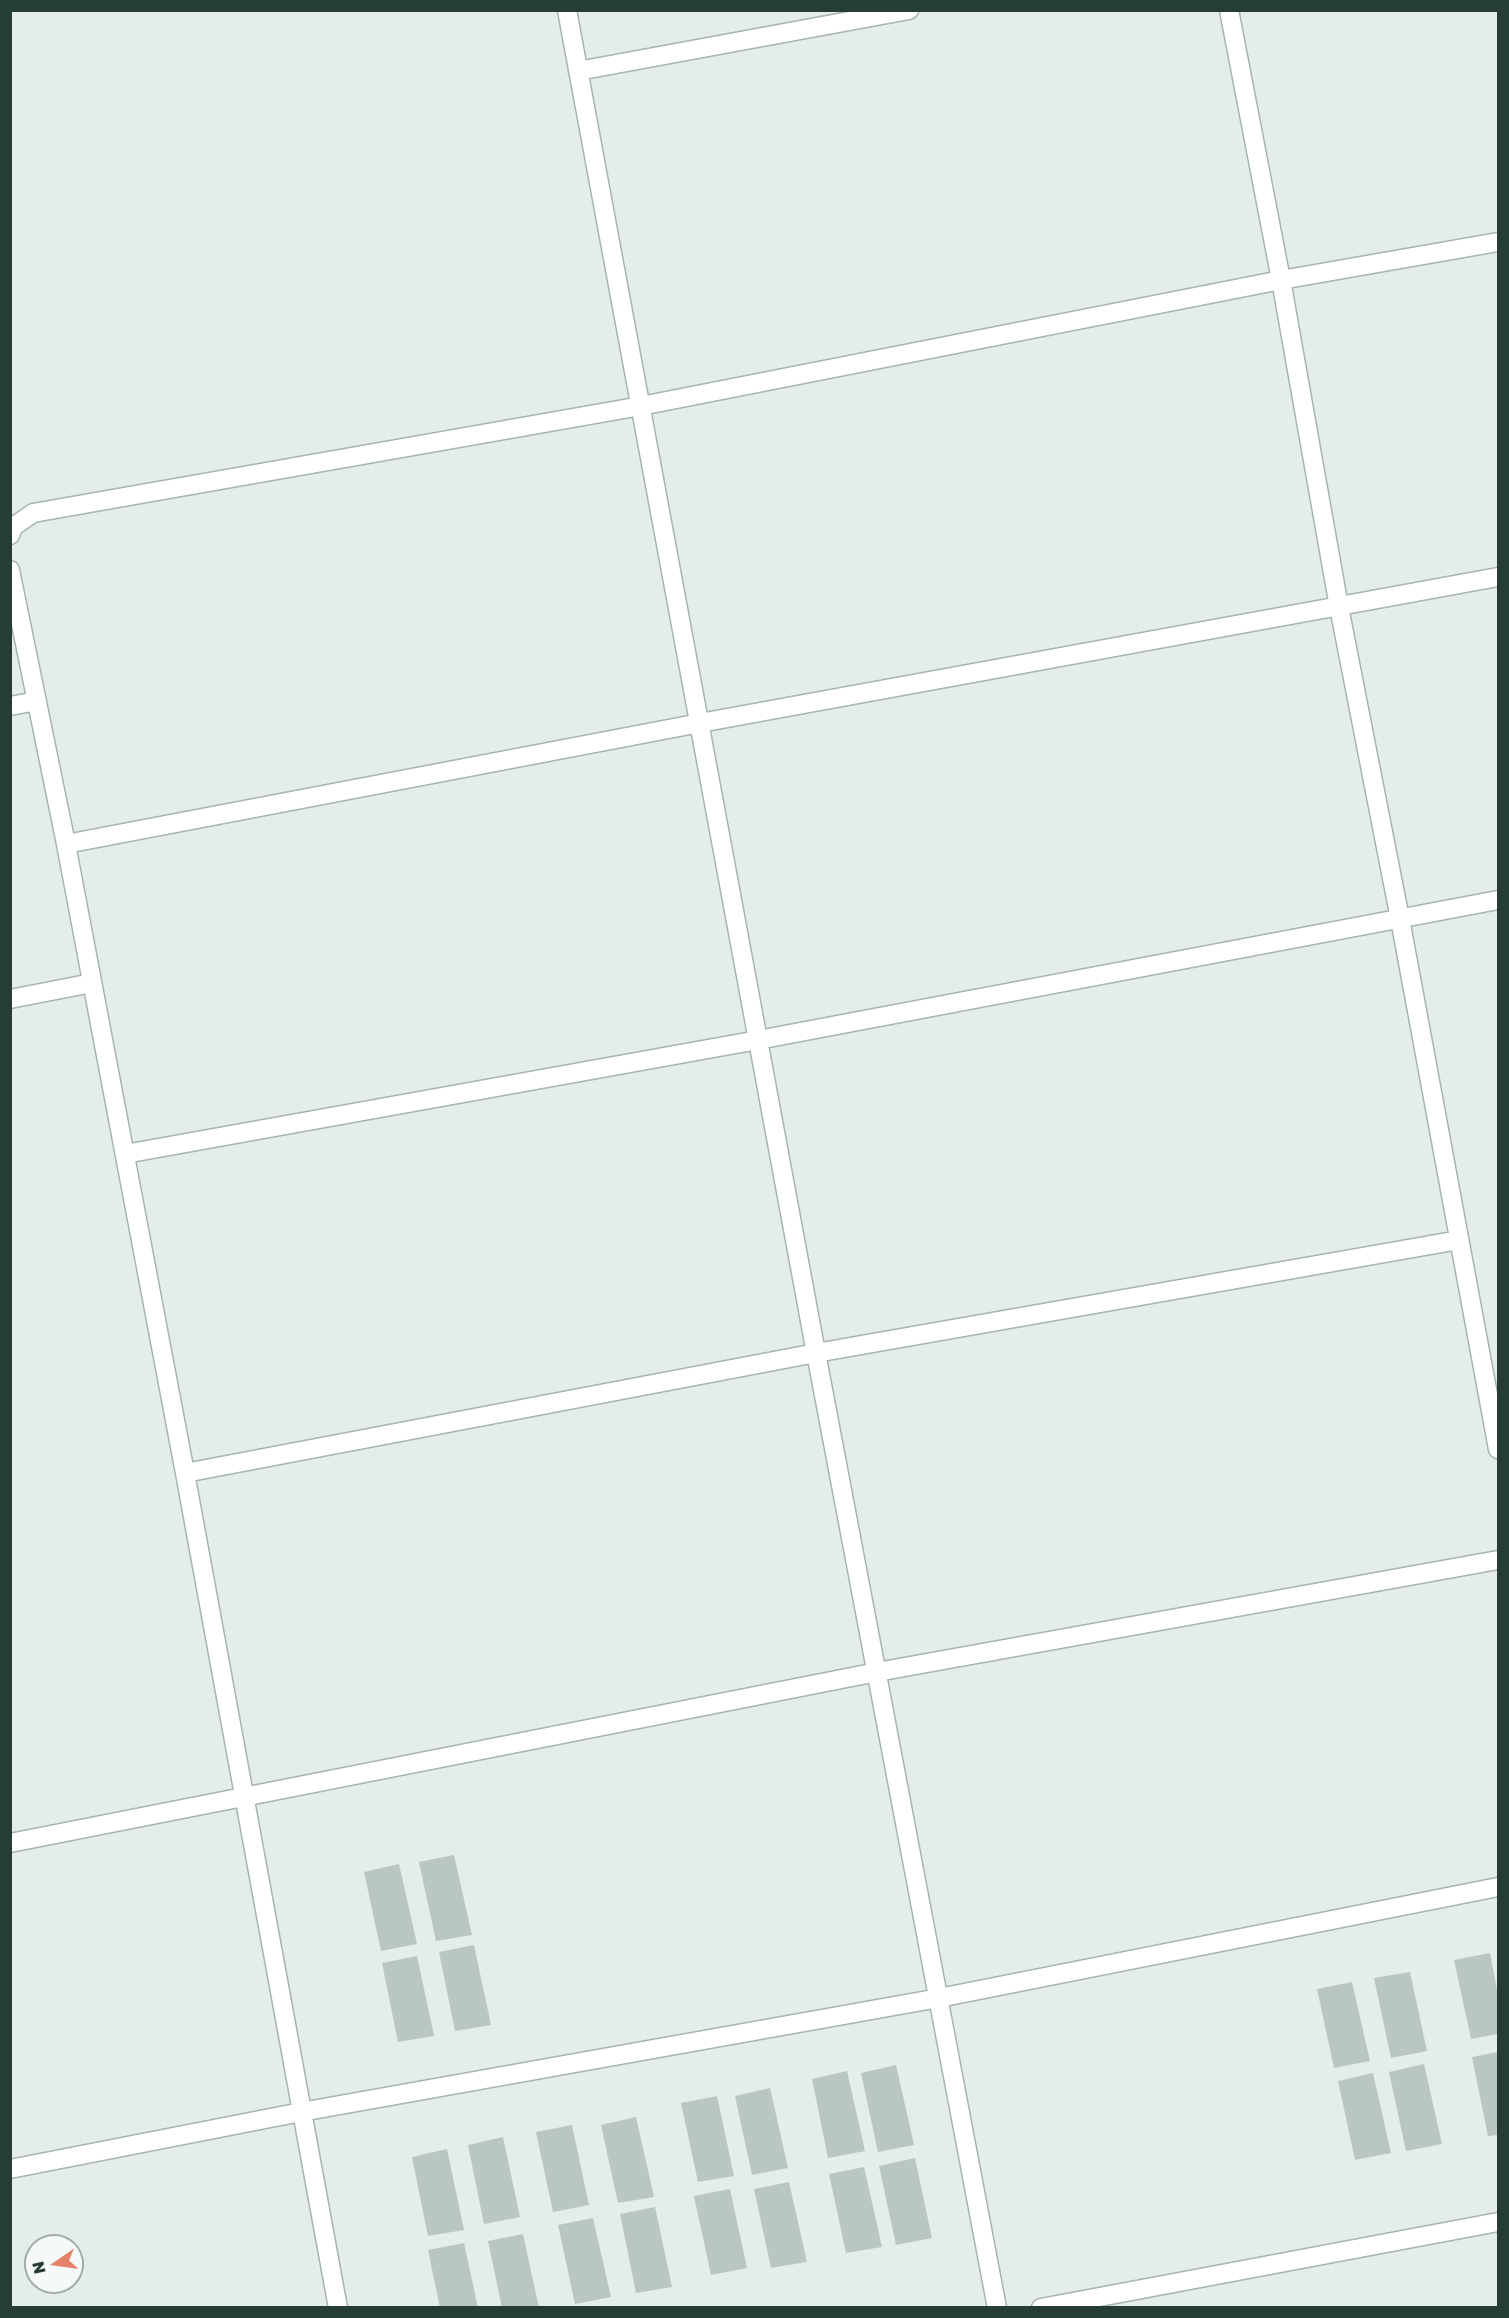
<!DOCTYPE html>
<html>
<head>
<meta charset="utf-8">
<style>
  body { margin:0 }
  #map { position:relative; width:1509px; height:2318px; overflow:hidden; background:#e4ede8; font-family:"Golos Text",sans-serif }
  canvas { display:block }
  .frame { position:absolute; inset:0; border:12px solid #253d35; pointer-events:none }
  .north { position:absolute; left:24px; top:2234px; width:60px; height:60px; box-sizing:border-box; background:#f5f9f7; border:2px solid #a2aea9; border-radius:50%; rotate:257deg; font-size:16px; font-weight:700; line-height:24px; text-align:center; color:#253d35 }
  .north::after { content:''; display:block; margin:auto; width:21px; height:27px; background:#e68169; clip-path:polygon(50% 0,100% 100%,50% 72%,0 100%) }
</style>
</head>
<body>
<div id="map">
<canvas width="1509" height="2318"></canvas>
<div class="frame"></div>
<div class="north">N</div>
</div>
<script>
const ctx = document.querySelector('canvas').getContext('2d');
ctx.lineJoin = 'round';
function fillPath(path, color) { ctx.fillStyle = color; ctx.fill(path, 'evenodd'); }
const toPath = rows => new Path2D(rows.map(r => 'M' + r).join(''));
function stroke(path, color, width, dash) { ctx.strokeStyle = color; ctx.lineWidth = width; ctx.lineCap = dash ? 'butt' : 'round'; ctx.setLineDash(dash || []); ctx.stroke(path); }
fillPath(toPath([
  [454,1855,472,1935,436,1941,419,1862],
  [399,1864,417,1944,381,1951,364,1872],
  [474,1945,491,2025,455,2031,439,1952],
  [1490,1953,1498,1995,1498,2034,1471,2039,1454,1960],
  [417,1956,434,2036,398,2042,382,1963],
  [1410,1972,1427,2051,1391,2058,1374,1978],
  [1352,1982,1370,2061,1334,2068,1317,1989],
  [1498,2052,1498,2135,1488,2136,1472,2057],
  [1424,2064,1442,2144,1406,2151,1389,2072],
  [896,2065,914,2145,878,2152,861,2073],
  [847,2071,865,2151,828,2158,812,2079],
  [1373,2073,1391,2153,1355,2160,1338,2081],
  [770,2088,788,2168,752,2175,735,2096],
  [717,2096,734,2176,698,2182,681,2103],
  [636,2117,654,2197,618,2203,601,2125],
  [572,2125,589,2205,553,2212,536,2132],
  [503,2137,520,2217,484,2224,468,2145],
  [447,2149,464,2230,428,2236,412,2157],
  [915,2158,932,2238,896,2245,879,2166],
  [864,2167,882,2247,846,2253,829,2174],
  [789,2182,807,2262,771,2268,754,2189],
  [730,2189,747,2268,711,2275,694,2196],
  [655,2207,672,2287,636,2293,620,2214],
  [593,2218,611,2297,575,2304,558,2225],
  [523,2234,539,2308,502,2308,488,2241],
  [464,2243,478,2308,440,2308,428,2250]
]), '#bac7c1');
const minor = toPath([
  [567,10,816,1353,997,2308],
  [1229,10,1281,280,1339,607,1400,919,1498,1449],
  [578,71,909,10],
  [10,535,13,527,33,513,641,406,1281,280,1498,242],
  [10,570,66,844,185,1473,338,2308],
  [10,706,37,701],
  [66,844,700,723,1498,577],
  [10,999,92,983],
  [125,1154,758,1040,1498,900],
  [185,1473,816,1353,1459,1240],
  [10,1843,877,1672,1498,1560],
  [10,2169,301,2112,939,1998,1498,1887],
  [1041,2308,1498,2222]
]);
stroke(minor, '#a7b5af', 21);
stroke(minor, '#fff', 18);
</script>
</body>
</html>
